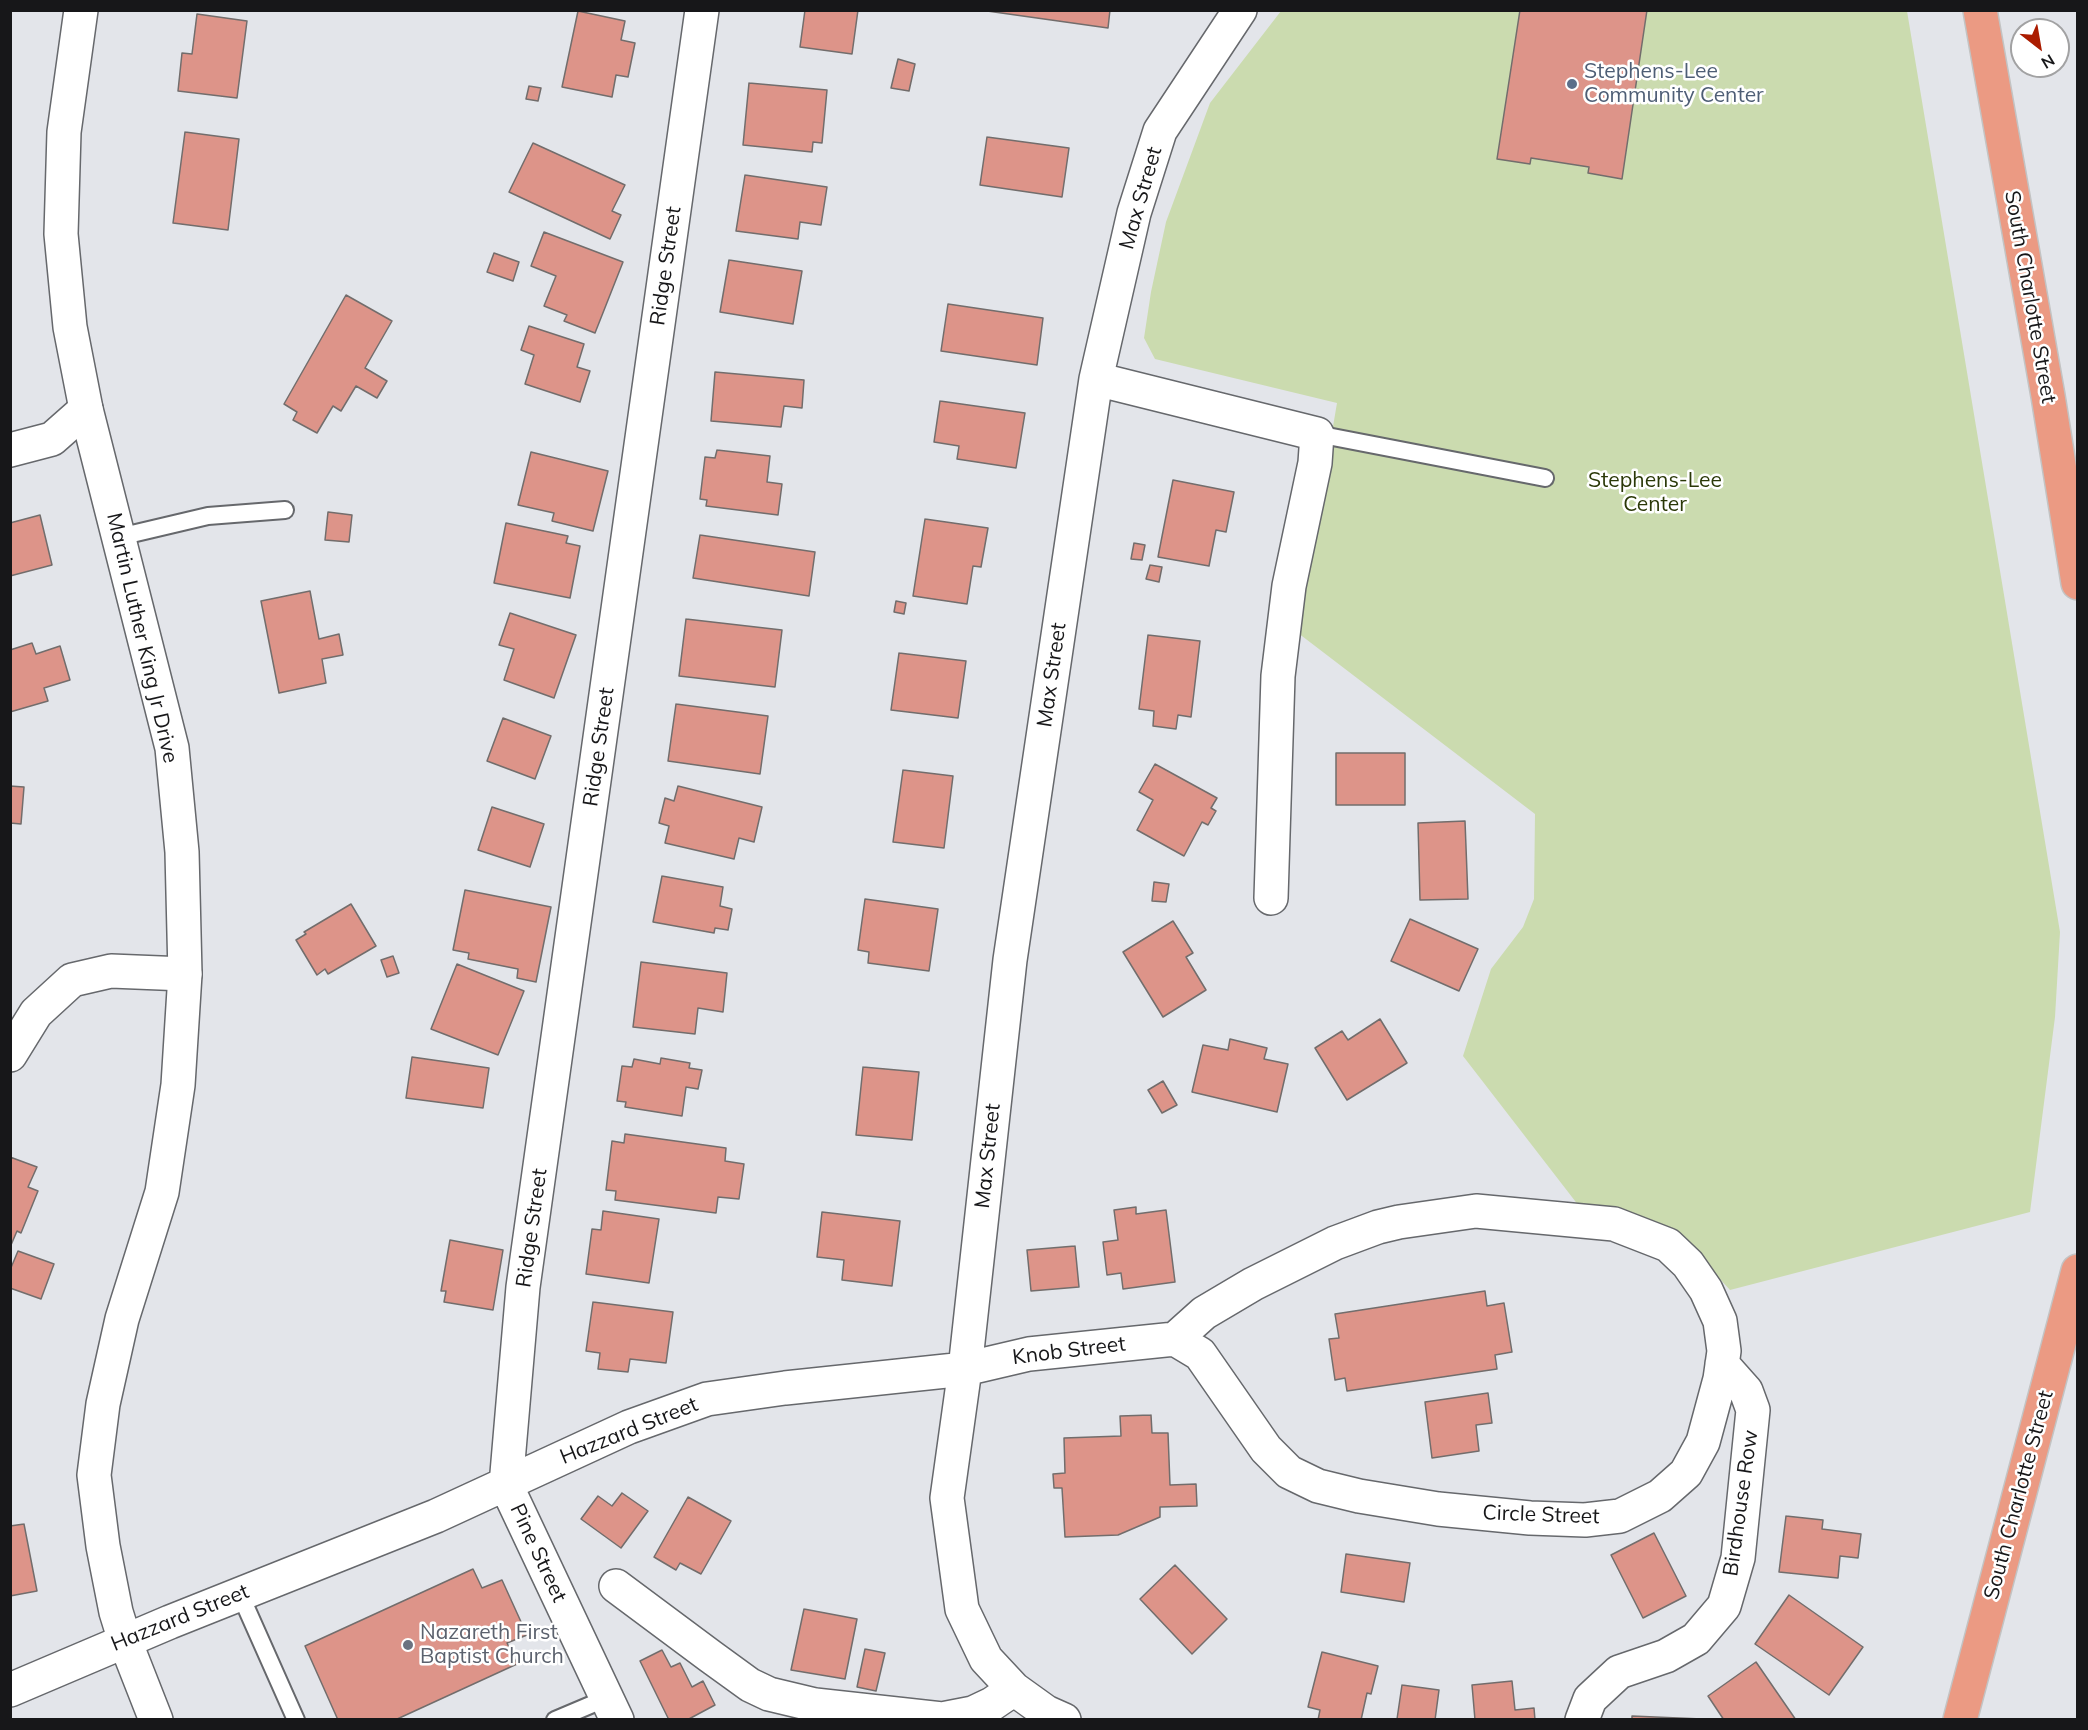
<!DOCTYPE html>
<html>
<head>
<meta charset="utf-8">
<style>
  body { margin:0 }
  #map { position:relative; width:2088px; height:1730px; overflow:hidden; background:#e3e5ea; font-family:Mulish,sans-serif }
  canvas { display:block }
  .frame { position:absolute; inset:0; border:12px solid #171719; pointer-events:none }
  .north { position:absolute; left:2010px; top:18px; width:60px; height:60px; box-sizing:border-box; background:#fff; border:2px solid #a2a2a3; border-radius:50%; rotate:149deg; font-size:16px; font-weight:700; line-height:24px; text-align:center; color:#171719 }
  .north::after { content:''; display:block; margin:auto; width:21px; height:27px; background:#ab1c00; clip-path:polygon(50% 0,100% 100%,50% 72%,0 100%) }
</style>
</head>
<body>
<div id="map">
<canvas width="2088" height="1730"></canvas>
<div class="frame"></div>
<div class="north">N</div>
</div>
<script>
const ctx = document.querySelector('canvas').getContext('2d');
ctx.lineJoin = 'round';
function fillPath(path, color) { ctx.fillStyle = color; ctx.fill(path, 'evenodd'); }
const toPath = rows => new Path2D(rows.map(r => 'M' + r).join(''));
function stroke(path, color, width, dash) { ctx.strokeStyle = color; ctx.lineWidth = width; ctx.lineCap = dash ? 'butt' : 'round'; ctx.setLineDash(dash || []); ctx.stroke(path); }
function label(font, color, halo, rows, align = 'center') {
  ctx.font = font + ' Mulish,sans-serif'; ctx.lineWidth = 5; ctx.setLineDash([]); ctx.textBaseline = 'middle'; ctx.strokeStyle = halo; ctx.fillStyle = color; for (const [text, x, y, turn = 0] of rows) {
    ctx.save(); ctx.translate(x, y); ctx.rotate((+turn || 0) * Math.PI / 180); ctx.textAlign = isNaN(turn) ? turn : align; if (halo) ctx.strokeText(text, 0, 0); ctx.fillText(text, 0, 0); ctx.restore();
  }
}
fillPath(toPath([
  [1281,11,1907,11,2060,932,2055,1017,2030,1212,1730,1290,1684,1240,1636,1214,1582,1210,1463,1056,1491,969,1523,927,1534,899,1535,814,1298,633,1337,403,1155,359,1144,338,1151,292,1166,222,1210,103]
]), '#cbdbaf');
const building = toPath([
  [805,10,858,10,852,54,800,47,805,10],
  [980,10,1110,10,1108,28,980,10],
  [1520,10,1647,10,1622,179,1588,173,1589,167,1531,158,1530,164,1497,159,1520,10],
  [578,11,625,21,621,40,635,43,628,77,616,75,612,97,562,87,578,11],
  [197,14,247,21,237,98,178,91,182,53,192,54,197,14],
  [898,59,915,64,909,91,891,88,898,59],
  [749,83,827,90,822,143,813,142,812,152,743,145,749,83],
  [529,86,541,88,538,101,526,99,529,86],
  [185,132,239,139,228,230,173,223,185,132],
  [987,137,1069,148,1062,197,980,185,987,137],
  [533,143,625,185,612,211,621,215,610,239,509,192,533,143],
  [745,175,827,187,821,225,800,222,798,239,736,231,745,175],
  [544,232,623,262,595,333,564,321,567,315,544,306,556,276,531,266,544,232],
  [494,253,519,262,513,281,487,272,494,253],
  [729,260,802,271,793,324,720,312,729,260],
  [346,295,392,321,365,368,387,381,377,398,356,386,341,411,333,406,317,433,293,420,297,412,284,404,346,295],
  [948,304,1043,318,1037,365,941,351,948,304],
  [529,326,584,344,577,367,590,371,580,402,525,384,534,355,521,350,529,326],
  [715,372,804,380,802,408,784,406,781,427,711,421,715,372],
  [940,401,1025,413,1016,468,957,459,959,446,934,442,940,401],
  [717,450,770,456,767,482,782,484,778,515,706,506,707,500,700,499,705,457,715,458,717,450],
  [531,452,608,471,593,531,552,521,554,513,518,505,531,452],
  [1173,480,1234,492,1226,532,1216,530,1209,566,1158,557,1173,480],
  [328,512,352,515,349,542,325,540,328,512],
  [40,515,52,565,10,576,10,523,40,515],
  [925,519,988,528,981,567,973,566,967,604,913,596,925,519],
  [506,523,568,536,566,543,580,546,570,598,494,583,506,523],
  [700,535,815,552,809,596,693,578,700,535],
  [1134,543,1145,545,1142,560,1131,559,1134,543],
  [1150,565,1162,567,1159,582,1146,579,1150,565],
  [310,591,319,639,339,634,343,655,322,659,326,683,279,693,261,601,310,591],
  [896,601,906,603,904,614,894,612,896,601],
  [510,613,576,635,554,698,504,680,514,649,499,645,510,613],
  [686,619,782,630,775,687,679,676,686,619],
  [1148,635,1200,641,1191,717,1178,715,1176,729,1153,726,1154,711,1139,709,1148,635],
  [32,643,36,654,60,646,70,680,44,688,48,701,10,712,10,650,32,643],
  [899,653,966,661,958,718,891,710,899,653],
  [676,704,768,716,760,774,668,761,676,704],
  [503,718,551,736,535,779,487,761,503,718],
  [1336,753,1405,753,1405,805,1336,805,1336,753],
  [1155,764,1217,798,1211,808,1216,811,1208,825,1202,822,1184,856,1137,830,1153,800,1139,792,1155,764],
  [903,770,953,776,944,848,893,842,903,770],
  [10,786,24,787,21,824,10,823,10,786],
  [678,786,762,807,754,842,739,838,734,859,665,843,669,826,659,823,665,798,674,801,678,786],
  [492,807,544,824,530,867,478,850,492,807],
  [1465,821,1468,899,1420,900,1418,823,1465,821],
  [662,876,723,887,720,906,732,909,728,930,715,928,714,933,653,922,662,876],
  [1154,882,1169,884,1166,902,1152,901,1154,882],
  [465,890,551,907,536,982,517,978,518,969,468,959,469,953,453,950,465,890],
  [865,899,938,909,929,971,868,963,869,952,858,950,865,899],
  [351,904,376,946,328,974,325,969,317,975,296,940,306,934,304,932,351,904],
  [1410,919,1478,949,1459,991,1391,961,1410,919],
  [1173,921,1193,953,1186,957,1206,990,1163,1017,1123,952,1173,921],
  [393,956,399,973,387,977,381,960,393,956],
  [641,962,727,973,723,1012,698,1008,695,1034,633,1027,641,962],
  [457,964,524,991,498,1055,431,1029,457,964],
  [1380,1019,1407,1063,1347,1100,1315,1048,1342,1031,1348,1040,1380,1019],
  [1230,1039,1267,1048,1264,1059,1288,1064,1277,1112,1192,1092,1203,1045,1228,1050,1230,1039],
  [412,1057,489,1068,483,1108,406,1098,412,1057],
  [661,1058,690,1063,689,1068,702,1070,698,1089,686,1087,682,1116,625,1107,626,1102,617,1101,622,1066,632,1067,634,1059,660,1064,661,1058],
  [863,1067,919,1072,912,1140,856,1135,863,1067],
  [1163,1081,1177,1105,1162,1113,1148,1090,1163,1081],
  [625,1134,726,1148,725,1161,744,1164,739,1199,718,1197,716,1213,615,1200,616,1191,606,1190,612,1141,624,1143,625,1134],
  [10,1157,37,1167,28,1187,38,1191,21,1233,17,1231,11,1245,10,1157],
  [1136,1207,1136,1214,1166,1210,1175,1282,1123,1289,1121,1273,1107,1275,1103,1242,1118,1240,1114,1210,1136,1207],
  [603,1211,659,1219,649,1283,586,1274,592,1229,601,1230,603,1211],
  [822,1212,900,1221,892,1286,842,1280,844,1260,817,1257,822,1212],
  [450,1240,503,1250,493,1310,444,1302,446,1291,441,1291,450,1240],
  [1075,1246,1079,1287,1031,1291,1027,1250,1075,1246],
  [18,1251,54,1264,41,1299,10,1288,10,1270,18,1251],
  [1485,1291,1487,1306,1504,1303,1512,1352,1495,1355,1497,1369,1347,1391,1345,1378,1335,1380,1329,1339,1339,1338,1335,1314,1485,1291],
  [593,1302,673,1312,666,1363,630,1359,628,1372,598,1369,600,1353,586,1351,593,1302],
  [1488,1393,1492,1423,1476,1425,1479,1451,1432,1458,1425,1402,1488,1393],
  [1151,1415,1152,1433,1168,1433,1170,1485,1196,1484,1197,1506,1160,1507,1160,1517,1118,1535,1065,1537,1062,1488,1054,1488,1053,1474,1065,1473,1064,1438,1121,1436,1120,1416,1151,1415],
  [622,1493,648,1511,621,1548,581,1519,598,1496,612,1506,622,1493],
  [688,1497,731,1521,701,1574,680,1563,676,1570,654,1557,688,1497],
  [1786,1516,1823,1520,1822,1529,1861,1534,1858,1558,1840,1556,1838,1578,1779,1572,1786,1516],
  [24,1524,37,1591,10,1596,10,1526,24,1524],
  [1654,1533,1686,1596,1643,1618,1611,1555,1654,1533],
  [1346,1554,1410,1563,1404,1602,1341,1592,1346,1554],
  [1175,1565,1227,1619,1192,1654,1140,1599,1175,1565],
  [473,1569,482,1588,502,1580,527,1635,507,1643,517,1664,395,1720,338,1720,305,1646,473,1569],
  [1789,1595,1863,1647,1829,1695,1755,1644,1789,1595],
  [804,1609,857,1619,845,1679,791,1670,804,1609],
  [865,1649,885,1653,876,1691,857,1687,865,1649],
  [662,1650,671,1667,680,1663,692,1687,703,1681,715,1705,687,1720,669,1720,640,1661,662,1650],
  [1322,1652,1378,1666,1371,1694,1367,1693,1361,1720,1318,1720,1320,1710,1308,1707,1322,1652],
  [1756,1662,1796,1720,1724,1720,1708,1696,1756,1662],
  [1512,1681,1515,1710,1534,1708,1535,1720,1475,1720,1472,1685,1512,1681],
  [1402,1685,1439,1690,1435,1720,1397,1719,1402,1685],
  [1632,1716,1702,1719,1702,1720,1632,1720,1632,1716]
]);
fillPath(building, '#dd9489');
stroke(building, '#726d6c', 1.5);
const service = toPath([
  [1317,434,1545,478],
  [119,537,208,516,285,510],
  [240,1594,296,1720],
  [555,1720,607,1698]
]);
const minor = toPath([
  [1096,379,1317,434,1315,463,1289,586,1278,676,1271,898],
  [10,450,52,439,86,409],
  [10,1055,36,1013,72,980,111,971,185,974],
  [1476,1211,1614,1224,1668,1245,1688,1264,1706,1290,1720,1321,1724,1351,1720,1379,1703,1442,1686,1473,1660,1496,1620,1516,1585,1520,1530,1518,1438,1509,1359,1496,1318,1486,1289,1472,1266,1449,1200,1354,1175,1339,1204,1313,1253,1284,1335,1243,1378,1227,1399,1222,1476,1211],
  [616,1586,710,1656,750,1685,769,1694,815,1705,942,1719,973,1713,992,1704,1014,1689],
  [10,1690,170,1622,436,1516,629,1427,707,1399,785,1388,965,1369,1029,1354,1175,1339],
  [617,1720,506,1485,523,1287,702,10],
  [1064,1720,1046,1712,1014,1689,986,1659,962,1609,947,1498,965,1369,1010,960,1096,379,1134,213,1160,131,1240,10],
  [1582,1720,1590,1699,1619,1672,1666,1656,1696,1639,1724,1606,1738,1558,1753,1410,1746,1391,1722,1364]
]);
const secondary = toPath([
  [81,10,64,132,61,234,70,327,86,409,172,748,182,852,185,974,178,1085,162,1192,122,1319,103,1404,94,1475,103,1546,116,1612,125,1641,156,1720]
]);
const primary = toPath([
  [1980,10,2048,396,2078,583],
  [1960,1720,2078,1271]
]);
stroke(service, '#66686c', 20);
stroke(minor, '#66686c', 36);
stroke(secondary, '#66686c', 36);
stroke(primary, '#c3c3c3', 36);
stroke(service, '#fff', 16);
stroke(minor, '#fff', 33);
stroke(secondary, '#fff', 33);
stroke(primary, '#eb9a83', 33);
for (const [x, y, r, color] of [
  [1572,84,6,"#5c6f8a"],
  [408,1645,6,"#6b7280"]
]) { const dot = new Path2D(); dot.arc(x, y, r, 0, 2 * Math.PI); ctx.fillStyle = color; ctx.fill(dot); stroke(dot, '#fff', 2); }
label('21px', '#4e5e75', '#fff', [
  ["Stephens-Lee",1584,72],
  ["Community Center",1584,96]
], 'left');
label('21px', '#171719', '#fff', [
  ["Max Street",1141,198,-74],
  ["Ridge Street",666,266,-82],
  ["South Charlotte Street",2030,297,80],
  ["Martin Luther King Jr Drive",142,638,77],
  ["Max Street",1052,675,-82],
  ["Ridge Street",599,747,-82],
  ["Max Street",988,1156,-84],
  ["Ridge Street",532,1228,-82],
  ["Knob Street",1069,1351,-7],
  ["Hazzard Street",629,1431,-22],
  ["South Charlotte Street",2019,1495,-75],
  ["Birdhouse Row",1741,1503,-82],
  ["Circle Street",1541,1515,2],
  ["Pine Street",538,1553,65],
  ["Hazzard Street",180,1618,-22]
]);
label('21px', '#2a3807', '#fff', [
  ["Stephens-Lee",1655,481],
  ["Center",1655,505]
]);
label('21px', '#5b616d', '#fff', [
  ["Nazareth First",420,1633],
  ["Baptist Church",420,1657]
], 'left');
</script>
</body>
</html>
